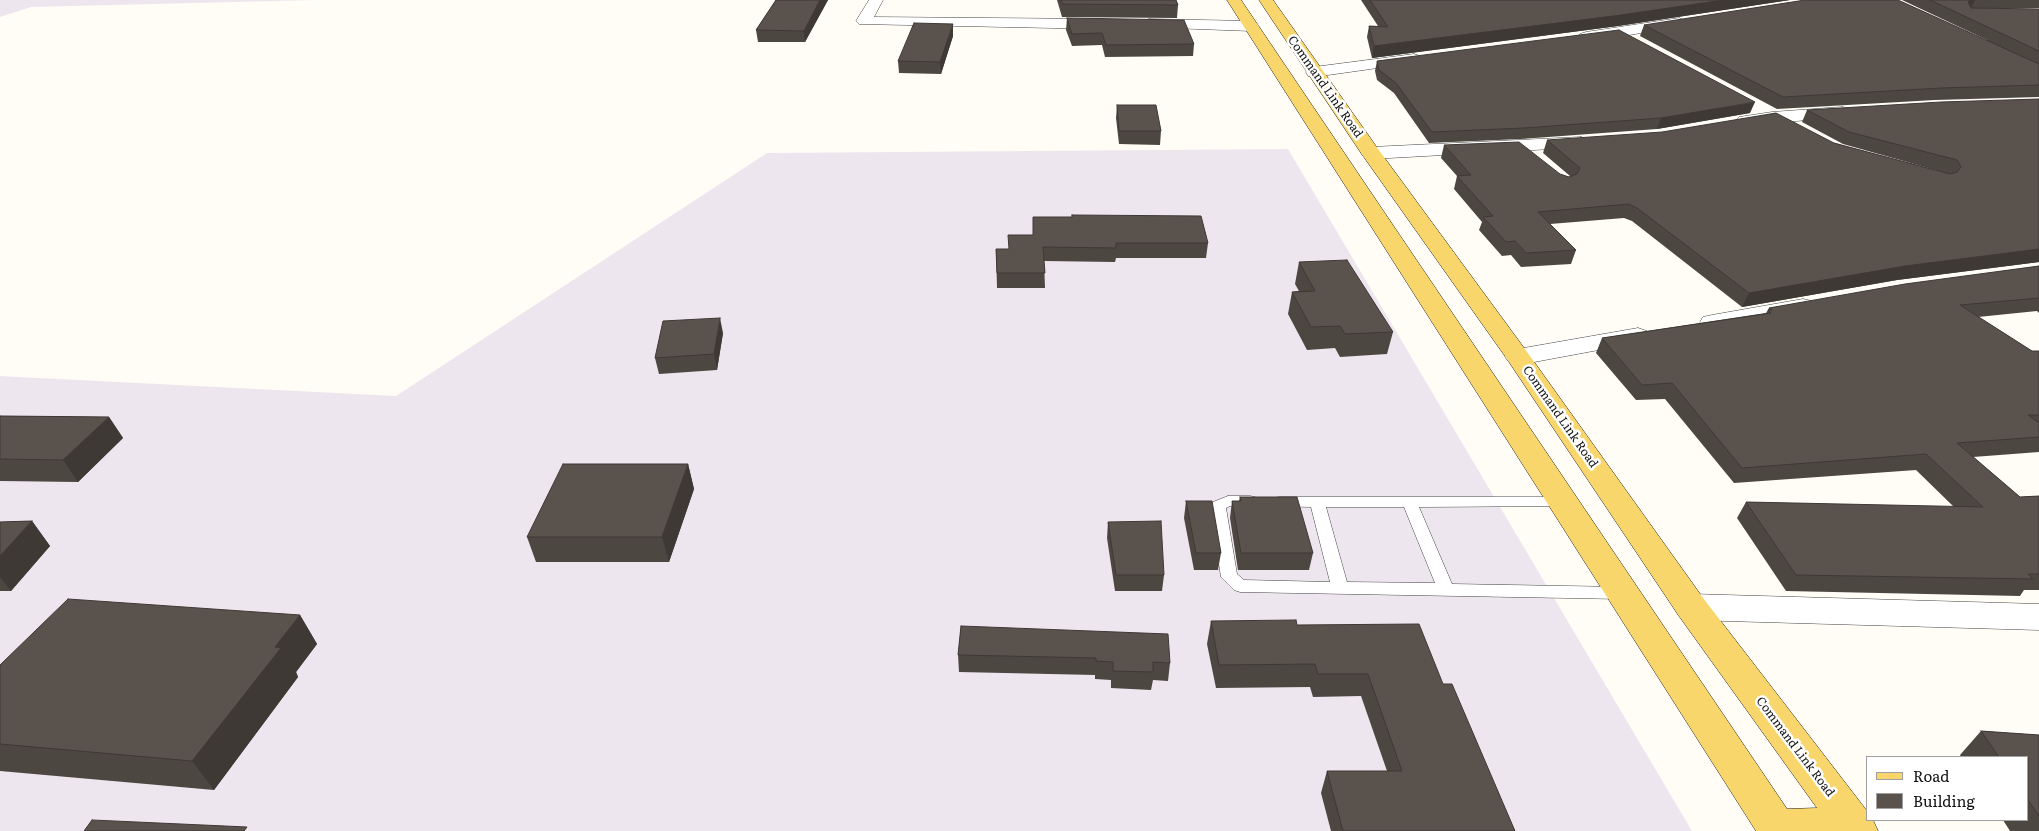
<!DOCTYPE html>
<html>
<head>
<meta charset="utf-8">
<style>
  body { margin:0 }
  #map { position:relative; width:2039px; height:831px; overflow:hidden; background:#fffdf5; font-family:Literata,serif }
  canvas { display:block }
  .legend { position:absolute; left:1866px; top:756px; width:162px; height:65px; box-sizing:border-box; background:#fff; border:1px solid #a0a0a0; margin:0; padding:6px 9px; list-style:none; font-size:15px; color:#111 }
  .legend li { display:flex; align-items:center; gap:10px; height:25px }
  .legend b { width:25px; border:1px solid #a0a0a0 }
</style>
</head>
<body>
<div id="map">
<canvas width="2039" height="831"></canvas>
<ul class="legend">
<li><b style="height:6px;background:#f9d66b"></b>Road</li>
<li><b style="height:14px;background:#5a524d"></b>Building</li>
</ul>
</div>
<script>
const ctx = document.querySelector('canvas').getContext('2d');
ctx.lineJoin = 'round';
function fillPath(path, color) { ctx.fillStyle = color; ctx.fill(path, 'evenodd'); }
const toPath = rows => new Path2D(rows.map(r => 'M' + r).join(''));
function stroke(path, color, width, dash) { ctx.strokeStyle = color; ctx.lineWidth = width; ctx.lineCap = dash ? 'butt' : 'round'; ctx.setLineDash(dash || []); ctx.stroke(path); }
function label(font, color, halo, rows, align = 'center') {
  ctx.font = font + ' Literata,serif'; ctx.lineWidth = 5; ctx.setLineDash([]); ctx.textBaseline = 'middle'; ctx.strokeStyle = halo; ctx.fillStyle = color; for (const [text, x, y, turn = 0] of rows) {
    ctx.save(); ctx.translate(x, y); ctx.rotate((+turn || 0) * Math.PI / 180); ctx.textAlign = isNaN(turn) ? turn : align; if (halo) ctx.strokeText(text, 0, 0); ctx.fillText(text, 0, 0); ctx.restore();
  }
}
fillPath(toPath([
  [0,0,317,0,31,7,0,17],
  [1288,149,1692,831,0,831,0,376,396,396,767,153]
]), '#eee6ef');
const lane = toPath([
  [1228,496,1250,496,1255,497,1258,501,1255,505,1250,506,1230,506,1226,508,1237,574,1244,580,1330,582,1311,507,1274,506,1271,502,1274,498,1279,497,1563,497,1568,498,1571,502,1568,506,1419,507,1452,584,1622,587,1628,589,1630,593,1628,597,1622,599,1240,592,1234,590,1221,577,1210,506,1213,502,1228,496],
  [1326,507,1404,507,1435,583,1347,582,1326,507]
]);
const street = toPath([
  [869,0,883,0,874,17,1103,19,1108,21,1111,24,1108,27,1103,29,859,24,856,21,869,0],
  [1679,18,1684,20,1687,23,1684,26,1586,42,1580,40,1578,37,1580,34,1586,32,1679,18],
  [1149,19,1251,21,1256,23,1259,26,1256,29,1251,31,1144,27,1141,24,1144,21,1149,19],
  [1414,54,1420,56,1422,59,1420,62,1314,77,1308,76,1306,72,1308,68,1314,67,1414,54],
  [1842,107,1848,108,1851,112,1848,116,1745,126,1739,125,1736,121,1739,117,1772,112,1842,107],
  [1581,137,1588,139,1590,143,1588,147,1371,159,1364,157,1361,153,1364,149,1371,147,1581,137],
  [1803,299,1812,301,1815,306,1812,311,1712,329,1703,327,1700,322,1703,317,1712,315,1803,299],
  [1638,328,1647,331,1651,336,1647,341,1518,365,1509,362,1505,357,1509,352,1518,349,1638,328],
  [1691,594,2039,604,2039,630,1691,620,1679,616,1674,607,1679,598,1691,594]
]);
const primary = toPath([
  [1227,0,1241,0,1787,809,1817,808,1679,616,1507,359,1361,153,1259,0,1273,0,1378,149,1527,352,1703,598,1867,811,1868,820,1873,820,1878,831,1756,831,1227,0]
]);
stroke(lane, '#444', 1);
stroke(street, '#444', 1);
stroke(primary, '#222', 1);
fillPath(lane, '#fff');
fillPath(street, '#fff');
fillPath(primary, '#f9d66b');
fillPath(toPath([
  [776,0,828,0,805,42,758,42,756,30],
  [1057,0,1176,0,1178,5,1177,18,1062,17],
  [1361,0,1790,0,1618,26,1372,58,1367,37,1369,26,1378,26],
  [1902,0,2039,0,2039,8,1971,8,2039,9,2039,97,1935,100,1777,109,1640,36,1644,25,1987,40],
  [1067,18,1194,44,1193,56,1105,57,1102,45,1072,46,1066,30],
  [953,36,941,74,899,73,898,61],
  [1377,61,1750,113,1657,129,1521,139,1429,143,1394,93,1377,80,1375,71],
  [2039,99,2039,262,1897,280,1742,307,1632,221,1624,218,1550,224,1576,250,1571,264,1521,267,1511,255,1502,256,1479,230,1482,222,1454,189,1457,176,1441,158,1444,145,1569,177,1570,176,1543,153,1547,140,1834,143,1950,174,1843,144,1802,122,1807,110],
  [1117,105,1161,131,1160,145,1119,144,1116,118],
  [1033,217,1208,243,1206,258,1116,258,1115,262,1044,261,1045,288,997,288,996,249,1009,249,1033,235],
  [1299,262,1393,332,1387,354,1340,357,1335,348,1307,350,1288,314,1292,292,1299,291,1295,284],
  [2039,266,2039,313,2037,311,1978,317,2032,351,2039,351,2039,452,1973,457,2020,497,2039,496,2039,590,2024,590,2020,596,1786,591,1737,518,1746,502,1954,507,1916,470,1734,483,1665,399,1636,400,1596,353,1602,338,1766,313,1769,308],
  [723,333,717,370,659,374,655,358],
  [0,416,109,417,123,438,78,482,0,481],
  [688,464,694,489,669,562,536,562,527,537],
  [1240,497,1313,553,1309,570,1238,570,1230,518,1232,501,1239,501],
  [1186,501,1221,553,1218,570,1194,570,1184,518],
  [32,521,50,546,11,591,0,591,0,522],
  [1108,522,1164,575,1162,591,1115,591,1107,538],
  [300,615,317,644,296,672,298,677,214,790,0,771,0,665],
  [1211,621,1297,625,1443,684,1515,831,1331,831,1321,793,1327,771,1387,771,1361,696,1313,697,1310,687,1216,688,1207,644],
  [961,626,1170,663,1168,681,1153,680,1151,690,1111,688,1111,680,1095,679,1095,675,959,672,958,655],
  [1981,731,2039,735,2039,831,2010,831,2003,820,2028,820,2028,757,1961,757,1960,755]
]), '#4d4742');
fillPath(toPath([
  [820,0,828,0,805,42,804,31],
  [1724,0,1790,0,1618,26,1372,58,1374,46],
  [1970,0,1975,0,1971,8,1968,2],
  [953,24,953,36,941,74,940,62],
  [1755,102,1750,113,1657,129,1661,118],
  [2039,249,2039,262,1897,280,1742,307,1749,293,1905,266],
  [720,318,723,333,717,370,714,354],
  [109,417,123,438,78,482,63,460],
  [688,464,694,489,669,562,662,537],
  [32,521,50,546,11,591,0,577,0,556],
  [300,615,317,644,296,672,298,677,214,790,192,761,275,647]
]), '#3f3936');
const building = toPath([
  [776,0,820,0,804,31,756,30,776,0],
  [1061,0,1176,0,1178,5,1063,4,1061,0],
  [1370,0,1724,0,1621,15,1374,46,1369,26,1388,27,1370,0],
  [1805,0,1898,0,2039,64,2039,85,1941,88,1783,97,1644,25,1805,0],
  [1930,0,1970,0,1968,2,1971,8,2039,9,2039,51,1930,0],
  [1067,18,1184,20,1194,44,1106,45,1102,33,1072,34,1067,18],
  [914,23,953,24,940,62,898,61,914,23],
  [1619,30,1755,102,1661,118,1524,128,1432,132,1396,83,1379,70,1377,61,1619,30],
  [2039,99,2039,249,1905,266,1749,293,1637,208,1629,204,1538,212,1576,250,1526,253,1515,241,1506,242,1483,217,1493,216,1457,176,1471,175,1444,145,1519,142,1560,174,1569,177,1577,174,1580,168,1547,140,1662,132,1776,113,1834,143,1950,174,1957,172,1961,167,1957,160,1849,132,1807,110,1941,102,2039,99],
  [1117,105,1156,105,1161,131,1119,131,1117,105],
  [1072,215,1201,216,1208,243,1116,243,1116,248,1043,247,1045,273,997,273,996,249,1009,249,1008,235,1033,235,1033,217,1072,217,1072,215],
  [1347,260,1393,332,1345,334,1340,326,1311,327,1292,292,1315,291,1299,262,1347,260],
  [2039,266,2039,298,1960,305,2032,351,2039,351,2039,415,2028,415,2039,423,2039,437,1957,443,2020,497,2039,496,2039,574,2028,574,2033,579,1796,575,1746,502,1983,507,1926,454,1742,468,1672,383,1642,385,1602,338,1771,313,1768,310,1772,310,1769,308,1905,284,2039,266],
  [720,318,714,354,655,358,663,321,720,318],
  [0,416,109,417,63,460,0,459,0,416],
  [563,464,688,464,662,537,527,537,563,464],
  [1240,497,1297,497,1313,553,1241,553,1232,501,1241,501,1240,497],
  [1186,501,1212,501,1221,553,1196,553,1186,501],
  [32,521,0,556,0,522,32,521],
  [1161,521,1164,575,1116,575,1108,522,1161,521],
  [68,599,300,615,275,647,281,648,192,761,0,744,0,665,68,599],
  [1296,620,1297,625,1419,624,1443,684,1452,684,1515,831,1343,831,1327,771,1402,771,1368,674,1318,674,1315,664,1219,665,1211,621,1296,620],
  [961,626,1168,634,1170,663,1153,662,1153,672,1113,671,1113,662,1096,661,1096,658,958,655,961,626],
  [1981,731,2039,735,2039,816,2028,800,2028,757,1999,757,1981,731],
  [92,820,247,827,244,831,84,831,92,820]
]);
fillPath(building, '#5a524d');
stroke(building, '#3f3936', 1);
label('12px', '#111', '#fff', [
  ["Command Link Road",1325,87,55],
  ["Command Link Road",1560,417,55],
  ["Command Link Road",1795,747,53]
]);
</script>
</body>
</html>
